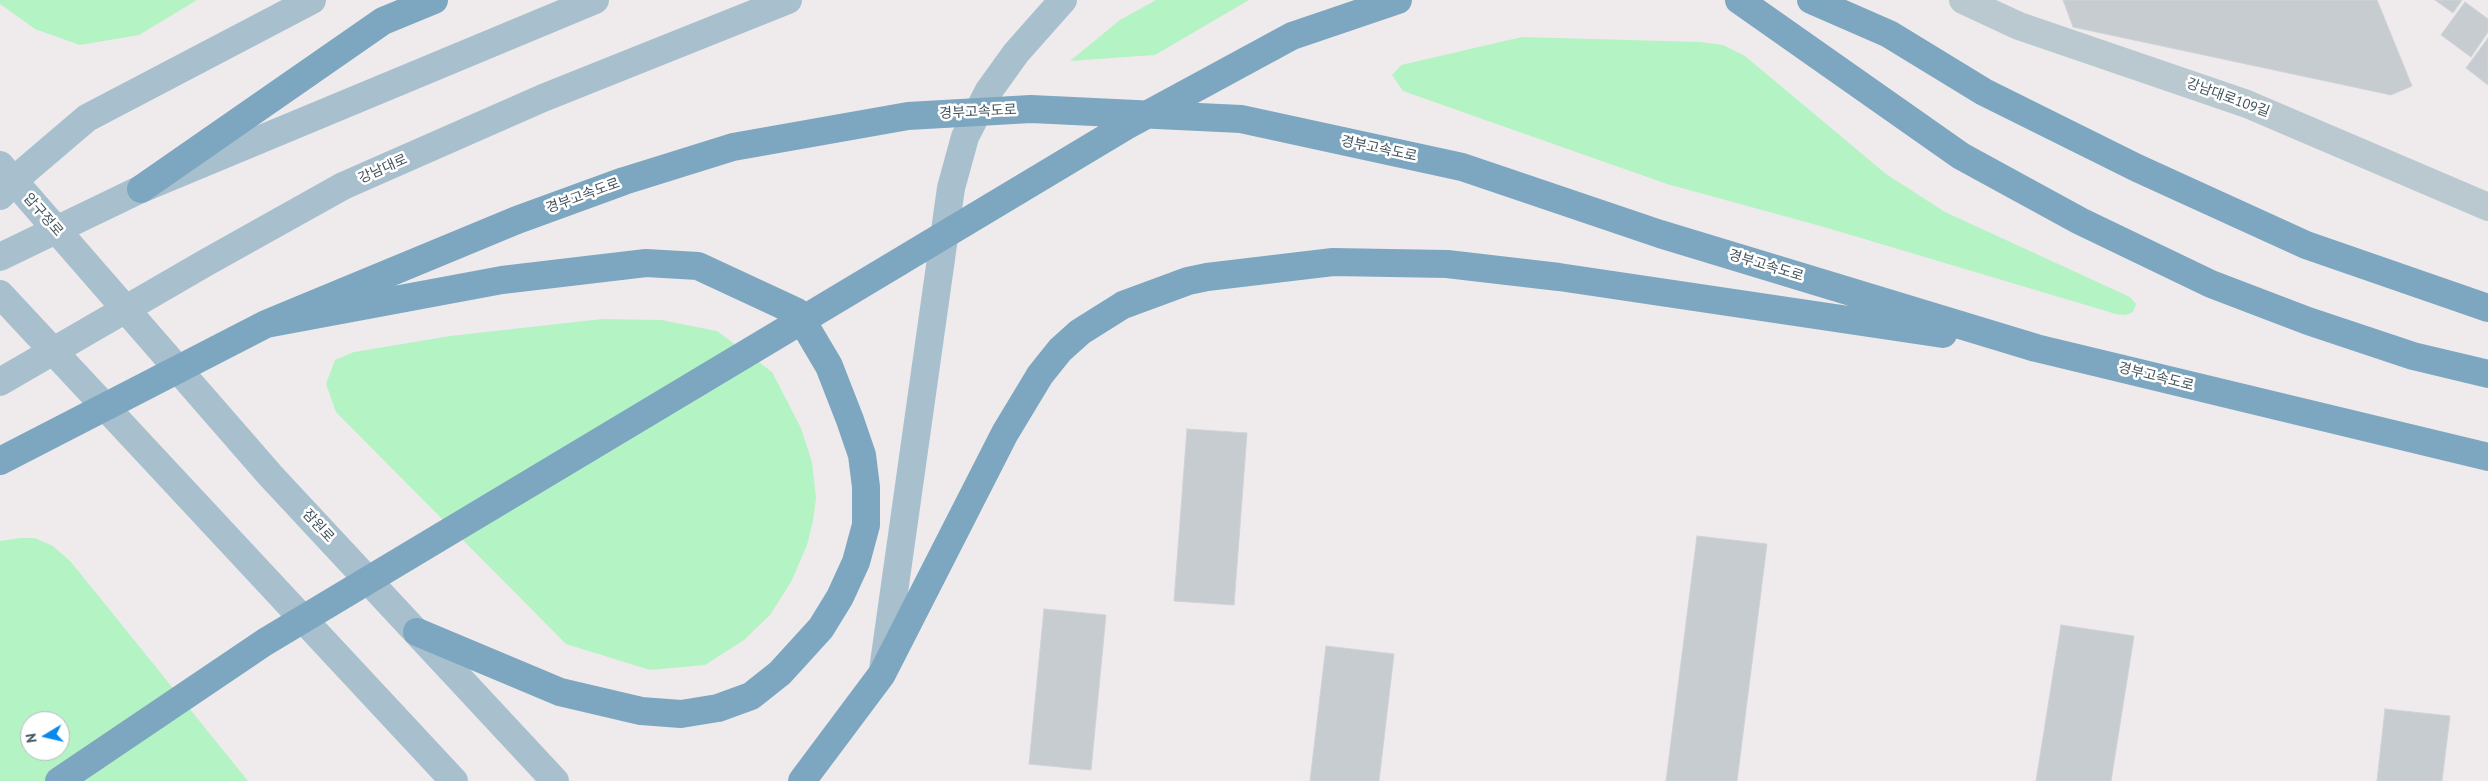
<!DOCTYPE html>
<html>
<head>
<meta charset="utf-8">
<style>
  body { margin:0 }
  #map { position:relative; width:2488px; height:781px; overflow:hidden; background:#efebec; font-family:"PT Sans",sans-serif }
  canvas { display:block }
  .north { position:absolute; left:20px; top:711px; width:50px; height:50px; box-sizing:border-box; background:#fff; border:1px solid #b3babd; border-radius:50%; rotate:261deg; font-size:14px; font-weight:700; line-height:20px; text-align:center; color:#42525b }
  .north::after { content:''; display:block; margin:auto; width:18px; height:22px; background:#0789ed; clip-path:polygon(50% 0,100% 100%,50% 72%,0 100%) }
</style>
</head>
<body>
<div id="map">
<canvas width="2488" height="781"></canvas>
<div class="north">N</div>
</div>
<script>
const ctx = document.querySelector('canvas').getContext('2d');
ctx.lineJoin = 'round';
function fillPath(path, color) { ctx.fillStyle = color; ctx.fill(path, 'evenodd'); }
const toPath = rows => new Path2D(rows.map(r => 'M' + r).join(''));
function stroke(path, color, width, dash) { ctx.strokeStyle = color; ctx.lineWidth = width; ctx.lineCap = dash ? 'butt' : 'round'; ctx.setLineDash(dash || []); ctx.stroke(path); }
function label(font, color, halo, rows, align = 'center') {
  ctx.font = font + ' "PT Sans","Noto Sans KR",sans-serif'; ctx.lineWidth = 5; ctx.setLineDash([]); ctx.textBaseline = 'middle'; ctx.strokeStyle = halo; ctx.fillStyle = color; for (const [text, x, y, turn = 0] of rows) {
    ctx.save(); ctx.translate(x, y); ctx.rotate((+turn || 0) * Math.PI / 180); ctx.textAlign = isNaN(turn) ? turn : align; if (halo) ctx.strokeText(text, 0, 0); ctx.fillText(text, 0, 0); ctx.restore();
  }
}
fillPath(toPath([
  [0,0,197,0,139,35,80,45,35,29,0,4],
  [1156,0,1249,0,1155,55,1070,61,1120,20],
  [1522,37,1700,42,1723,45,1745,56,1886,174,1945,212,2130,297,2136,304,2133,312,2126,315,2116,314,1824,227,1667,184,1403,91,1392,75,1401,65],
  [602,319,661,320,717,331,772,372,801,428,812,462,816,498,813,521,807,545,791,582,770,615,744,640,705,665,650,670,566,644,336,412,326,384,335,360,354,352,450,336],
  [20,538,35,538,53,546,71,562,248,781,0,781,0,541],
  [30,721,60,721,60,751,30,751]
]), '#b4f3c4');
const building = toPath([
  [2063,0,2377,0,2412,86,2391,95,2073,27,2063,0],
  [2435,0,2462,0,2453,13,2435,0],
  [2465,2,2488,19,2488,32,2471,57,2441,35,2465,2],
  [2488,38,2488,85,2466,68,2488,38],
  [1187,429,1247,433,1234,605,1174,601,1187,429],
  [1697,536,1767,544,1737,781,1666,781,1697,536],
  [1044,609,1106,615,1091,770,1029,764,1044,609],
  [2061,625,2134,636,2111,781,2036,781,2061,625],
  [1326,646,1394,654,1379,781,1310,781,1326,646],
  [2385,709,2450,716,2442,781,2377,781,2385,709]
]);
fillPath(building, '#c7ccd1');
stroke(building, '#cfd3d8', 1);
stroke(toPath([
  [1963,0,2019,26,2247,104,2488,207]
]), '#bac9d0', 28);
stroke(toPath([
  [0,165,270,475,555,781],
  [0,196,26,170,87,118,312,0],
  [0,257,141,189,595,0],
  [0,294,454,781],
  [0,382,207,262,343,186,543,98,788,0],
  [883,670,951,188,965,137,988,92,1016,53,1063,0]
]), '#a8c0ce', 28);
stroke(toPath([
  [1739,0,1961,156,2080,221,2211,284,2308,321,2413,356,2488,374],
  [1811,0,1889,34,1984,92,2137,168,2306,245,2488,308],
  [141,189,383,21,434,0],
  [266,324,517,220,624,181,733,147,908,116,1031,109,1241,119,1462,167,1660,234,2036,348,2488,457],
  [0,461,266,324,502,280,646,263,698,266,797,312,829,366,850,420,862,455,866,487,866,525,856,562,840,597,821,628,780,673,751,696,718,708,681,714,641,711,560,692,417,632],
  [59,781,265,642,1126,126,1292,36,1398,0],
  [802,781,882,674,1005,433,1040,375,1060,350,1080,332,1123,305,1188,281,1207,277,1333,262,1447,264,1559,277,1943,334]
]), '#7da7c1', 28);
label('14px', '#42525b', '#fff', [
  ["강남대로109길",2228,98,20],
  ["경부고속도로",978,112,-3],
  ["경부고속도로",1379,149,12],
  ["강남대로",383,169,-24],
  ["경부고속도로",583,196,-20],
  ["압구정로",43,215,49],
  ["경부고속도로",1766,266,17],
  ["경부고속도로",2156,377,14],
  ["잠원로",318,526,47]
]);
</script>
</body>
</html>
